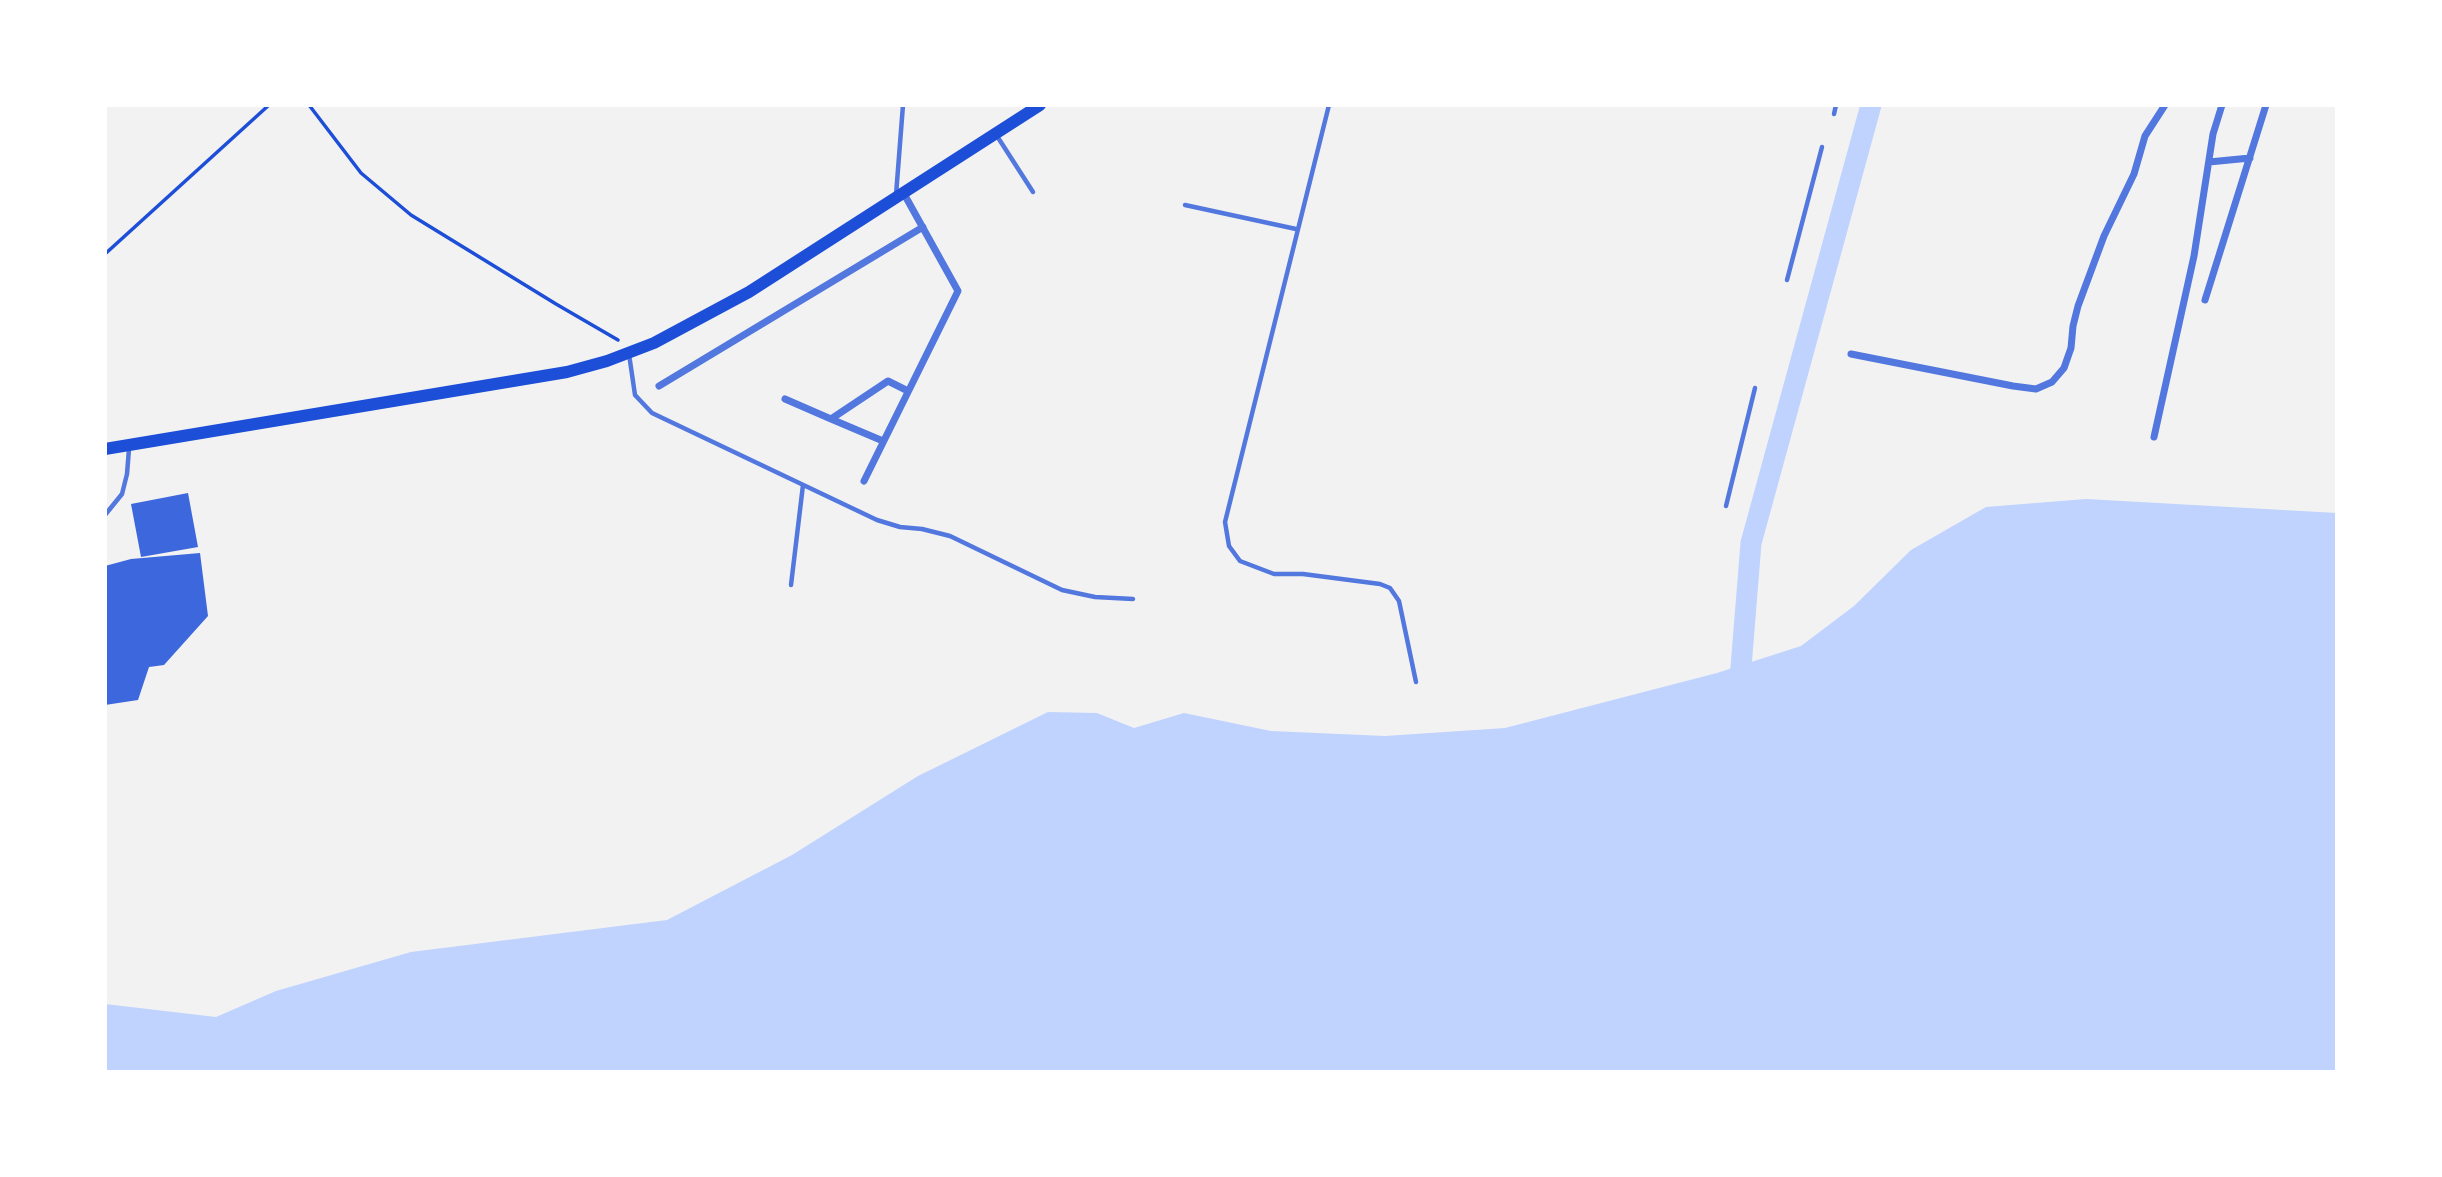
<!DOCTYPE html>
<html>
<head>
<meta charset="utf-8">
<style>
  body { margin:0 }
  #map { position:relative; width:2442px; height:1177px; overflow:hidden; background:#f2f2f2; font-family:"Playfair Display",serif }
  canvas { display:block }
  .frame { position:absolute; inset:0; border:107px solid #fff; pointer-events:none }
</style>
</head>
<body>
<div id="map">
<canvas width="2442" height="1177"></canvas>
<div class="frame"></div>
</div>
<script>
const ctx = document.querySelector('canvas').getContext('2d');
ctx.lineJoin = 'round';
function fillPath(path, color) { ctx.fillStyle = color; ctx.fill(path, 'evenodd'); }
const toPath = rows => new Path2D(rows.map(r => 'M' + r).join(''));
function stroke(path, color, width, dash) { ctx.strokeStyle = color; ctx.lineWidth = width; ctx.lineCap = dash ? 'butt' : 'round'; ctx.setLineDash(dash || []); ctx.stroke(path); }
fillPath(toPath([
  [2086,499,2337,513,2337,1072,105,1072,105,1004,216,1017,276,991,411,952,667,920,792,855,918,776,1048,712,1097,713,1134,728,1184,713,1271,731,1385,736,1505,728,1717,673,1801,646,1854,606,1911,550,1986,507]
]), '#bfd3fe');
stroke(toPath([
  [1739,692,1751,543,1871,105]
]), '#bfd3fe', 21);
fillPath(toPath([
  [188,493,198,547,141,557,131,504],
  [200,553,208,616,164,665,149,667,138,700,105,705,105,566,131,559]
]), '#3d67dc');
stroke(toPath([
  [309,105,361,173,411,215,556,304,618,340],
  [105,254,269,105]
]), '#1d4ed8', 3.5);
stroke(toPath([
  [1329,105,1225,522,1229,546,1240,561,1274,574,1303,574,1380,584,1390,588,1399,601,1416,682],
  [1834,114,1836,105],
  [997,136,1033,192],
  [896,195,903,105],
  [1185,205,1296,229],
  [1787,280,1822,147],
  [629,354,635,395,652,413,877,520,900,527,922,529,950,536,1062,590,1095,597,1133,599],
  [1726,506,1755,388],
  [105,515,122,494,127,474,129,449],
  [791,585,803,485]
]), '#5277de', 4.5);
stroke(toPath([
  [2209,162,2250,158],
  [2205,300,2266,105],
  [1851,354,2013,386,2036,389,2052,382,2064,368,2071,348,2073,326,2078,306,2104,236,2134,174,2145,136,2165,105],
  [659,386,923,227],
  [785,399,831,419,888,381,908,391],
  [831,419,883,441],
  [2154,437,2194,256,2213,134,2222,105],
  [864,481,958,291,903,192]
]), '#5277de', 7);
stroke(toPath([
  [105,449,567,372,607,361,654,343,749,292,1040,105]
]), '#1d4ed8', 12);
</script>
</body>
</html>
